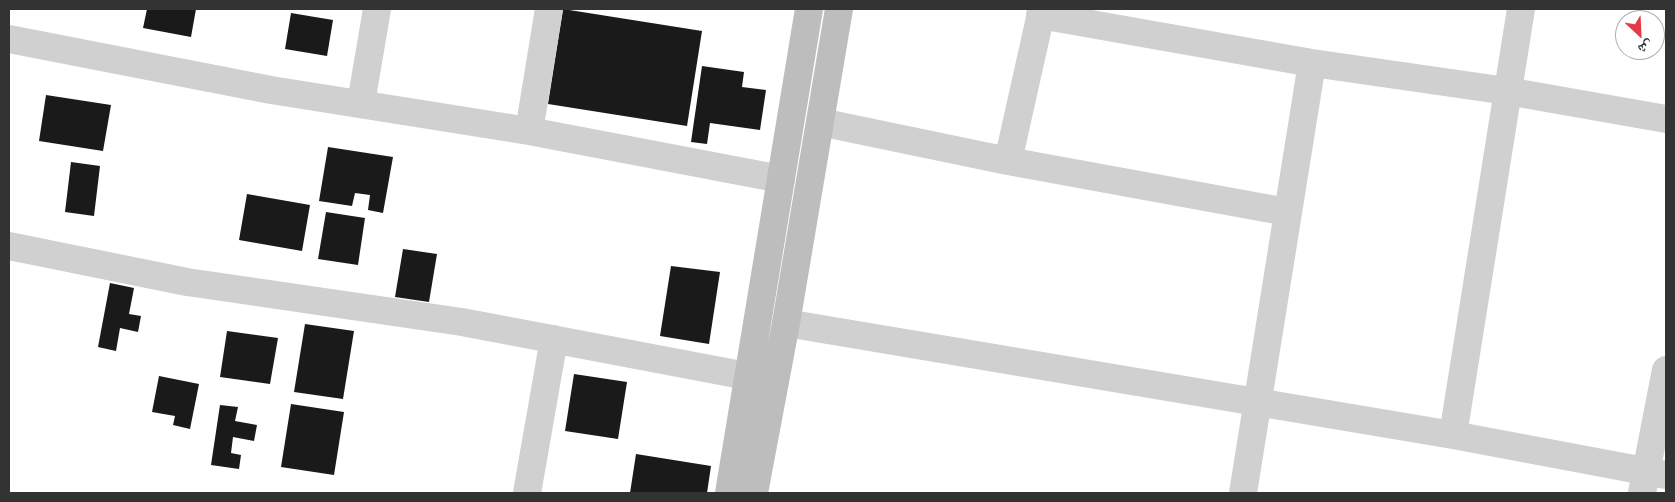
<!DOCTYPE html>
<html>
<head>
<meta charset="utf-8">
<style>
  body { margin:0 }
  #map { position:relative; width:1675px; height:502px; overflow:hidden; background:#fff; font-family:"PT Sans Narrow","Noto Naskh Arabic",sans-serif }
  canvas { display:block }
  .frame { position:absolute; inset:0; border:10px solid #333; pointer-events:none }
  .north { position:absolute; left:1615px; top:10px; width:50px; height:50px; box-sizing:border-box; background:#fff; border:1px solid #adadad; border-radius:50%; rotate:155deg; font-size:14px; font-weight:700; line-height:20px; text-align:center; color:#333 }
  .north::after { content:''; display:block; margin:auto; width:18px; height:22px; background:#e63946; clip-path:polygon(50% 0,100% 100%,50% 72%,0 100%) }
</style>
</head>
<body>
<div id="map">
<canvas width="1675" height="502"></canvas>
<div class="frame"></div>
<div class="north">ش</div>
</div>
<script>
const ctx = document.querySelector('canvas').getContext('2d');
ctx.lineJoin = 'round';
function fillPath(path, color) { ctx.fillStyle = color; ctx.fill(path, 'evenodd'); }
const toPath = rows => new Path2D(rows.map(r => 'M' + r).join(''));
function stroke(path, color, width, dash) { ctx.strokeStyle = color; ctx.lineWidth = width; ctx.lineCap = dash ? 'butt' : 'round'; ctx.setLineDash(dash || []); ctx.stroke(path); }
fillPath(toPath([
  [147,9,196,9,191,37,143,28],
  [563,9,702,31,687,126,548,104],
  [291,13,333,20,327,56,285,49],
  [702,66,744,72,742,87,766,90,760,130,710,123,707,144,691,142],
  [46,95,111,105,103,151,39,141],
  [328,147,393,157,383,213,368,210,370,195,355,193,352,206,319,201],
  [71,162,100,166,94,216,65,212],
  [247,194,310,205,302,251,239,240],
  [326,212,365,218,358,265,318,259],
  [403,249,437,254,429,302,395,297],
  [671,266,720,272,709,344,660,336],
  [110,283,134,288,129,314,141,316,138,332,120,328,116,351,98,347],
  [305,324,354,331,343,399,294,392],
  [227,331,278,338,270,384,220,377],
  [574,374,627,382,618,439,565,431],
  [159,376,199,384,190,429,173,425,175,416,152,412],
  [291,404,344,412,334,475,281,467],
  [220,405,238,407,235,421,257,425,254,441,233,437,231,453,241,455,239,469,211,465],
  [636,454,711,466,707,493,630,493]
]), '#1a1a1a');
stroke(toPath([
  [1040,15,1312,63,1507,91,1666,119],
  [9,39,271,90,529,131,781,179],
  [361,103,377,9],
  [820,122,1008,161,1287,212],
  [529,131,549,9],
  [1008,161,1042,9],
  [9,246,187,282,462,322,747,376],
  [786,323,1453,435,1666,475],
  [1453,435,1521,9],
  [527,493,554,339],
  [1243,493,1312,63],
  [1642,493,1666,370]
]), '#d0d0d0', 28);
stroke(toPath([
  [729,493,809,9],
  [754,493,786,323,839,9]
]), '#bdbdbd', 28);
</script>
</body>
</html>
